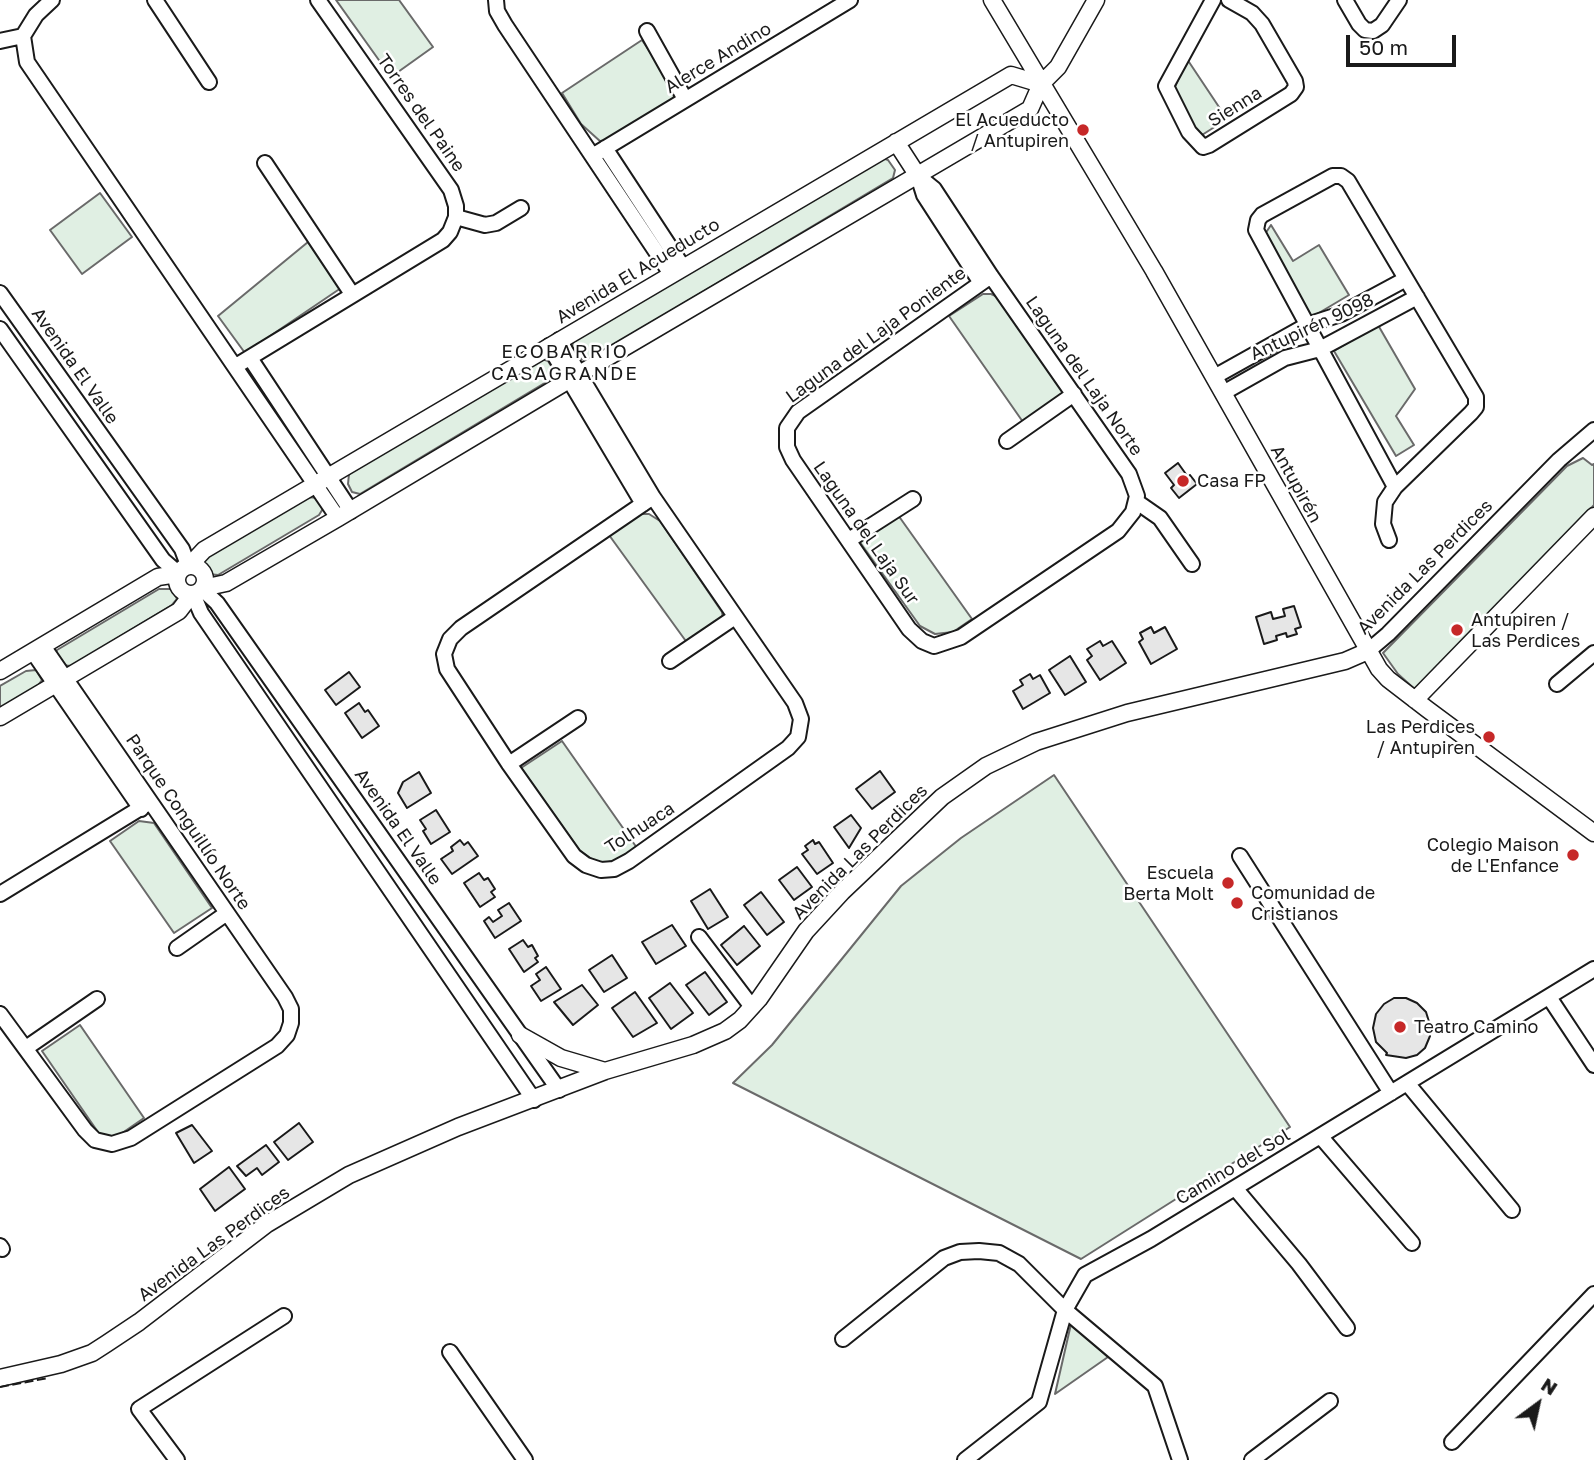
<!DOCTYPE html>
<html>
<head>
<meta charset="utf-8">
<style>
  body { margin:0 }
  #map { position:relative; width:1594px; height:1460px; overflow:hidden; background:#fff; font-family:"Golos Text",sans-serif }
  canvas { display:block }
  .north { position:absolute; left:1503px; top:1369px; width:70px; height:70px; -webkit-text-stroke:5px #fff; paint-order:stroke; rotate:33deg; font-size:19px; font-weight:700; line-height:28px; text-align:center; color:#1a1a1a }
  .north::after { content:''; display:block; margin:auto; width:24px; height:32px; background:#1a1a1a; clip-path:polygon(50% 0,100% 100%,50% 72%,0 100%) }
  .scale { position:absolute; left:1346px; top:35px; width:110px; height:32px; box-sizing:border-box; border:4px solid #1a1a1a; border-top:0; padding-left:9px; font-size:21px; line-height:24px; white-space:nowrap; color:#1a1a1a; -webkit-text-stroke:5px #fff; paint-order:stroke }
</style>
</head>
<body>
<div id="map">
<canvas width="1594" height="1460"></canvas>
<div class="north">N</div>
<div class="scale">50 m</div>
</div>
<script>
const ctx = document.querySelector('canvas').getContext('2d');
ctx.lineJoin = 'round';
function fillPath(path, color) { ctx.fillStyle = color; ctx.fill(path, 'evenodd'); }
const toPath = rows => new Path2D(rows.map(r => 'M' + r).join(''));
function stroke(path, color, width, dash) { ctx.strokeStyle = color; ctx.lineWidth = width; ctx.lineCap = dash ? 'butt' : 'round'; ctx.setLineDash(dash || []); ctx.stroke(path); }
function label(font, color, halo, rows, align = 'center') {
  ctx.font = font + ' "Golos Text",sans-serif'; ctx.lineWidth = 5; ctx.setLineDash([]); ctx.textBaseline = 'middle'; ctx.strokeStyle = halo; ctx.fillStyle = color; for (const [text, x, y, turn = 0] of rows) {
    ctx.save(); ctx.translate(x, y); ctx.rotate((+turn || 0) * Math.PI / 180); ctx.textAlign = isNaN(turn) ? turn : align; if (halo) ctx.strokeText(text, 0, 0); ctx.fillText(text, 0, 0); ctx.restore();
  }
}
const green = toPath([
  [336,0,399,0,433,47,391,77,336,0],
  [642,40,676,91,672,101,601,142,581,124,562,93,642,40],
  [1187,59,1227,119,1202,135,1190,128,1174,89,1187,59],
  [880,157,888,160,895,170,893,178,587,361,574,356,572,348,573,340,880,157],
  [100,193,132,237,82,274,50,230,100,193],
  [1271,225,1293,261,1319,245,1349,295,1312,317,1263,237,1271,225],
  [308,242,341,288,245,353,218,316,308,242],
  [983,294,991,294,998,297,1063,391,1063,395,1023,422,949,316,983,294],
  [1378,325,1415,389,1396,416,1414,445,1396,456,1334,351,1378,325],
  [542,359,548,361,555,372,553,378,360,494,352,492,348,484,349,474,542,359],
  [1583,458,1592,465,1594,464,1594,505,1418,692,1398,674,1383,653,1567,466,1583,458],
  [306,497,319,498,324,507,319,515,218,575,208,574,202,565,204,559,306,497],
  [640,514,649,514,660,521,722,612,723,618,688,644,609,535,640,514],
  [898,515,972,619,953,632,935,634,920,626,859,541,898,515],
  [159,589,172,589,177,599,172,605,71,666,61,665,55,656,57,650,159,589],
  [36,670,42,680,36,688,0,710,0,686,26,671,36,670],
  [562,741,637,848,617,860,604,863,596,862,580,851,521,768,562,741],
  [1054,775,1290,1127,1081,1259,733,1083,772,1045,901,886,961,838,1054,775],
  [139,821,154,823,212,908,174,933,110,841,139,821],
  [80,1025,144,1118,115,1138,100,1135,42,1051,80,1025],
  [1071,1324,1108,1357,1055,1394,1071,1324]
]);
fillPath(green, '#e0efe3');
stroke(green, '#6a6a6a', 2);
const building = toPath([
  [1178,463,1188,477,1190,475,1197,484,1179,498,1171,488,1174,485,1165,473,1178,463],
  [1294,606,1301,627,1295,629,1297,634,1287,637,1286,633,1276,636,1277,640,1264,644,1256,617,1271,612,1273,619,1285,616,1283,609,1294,606],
  [1151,627,1154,633,1165,627,1177,649,1151,664,1139,642,1143,639,1140,633,1151,627],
  [1100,641,1103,646,1112,641,1126,663,1100,680,1087,660,1092,656,1087,649,1100,641],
  [1070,656,1086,682,1065,695,1049,670,1070,656],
  [349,672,360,687,336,705,325,690,349,672],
  [1030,674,1033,679,1040,675,1050,693,1023,709,1013,691,1023,685,1020,680,1030,674],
  [359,703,365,712,368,710,379,726,362,738,345,713,359,703],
  [880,771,895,792,872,809,856,789,880,771],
  [419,772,431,793,407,808,398,793,403,782,419,772],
  [436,810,450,832,431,844,423,831,426,829,420,820,436,810],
  [851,815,861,828,849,848,834,827,851,815],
  [460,840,464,845,468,842,478,856,452,874,441,859,453,851,451,847,460,840],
  [813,840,815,844,819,842,833,863,817,874,802,854,808,850,805,846,813,840],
  [797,867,812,887,794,900,779,880,797,867],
  [479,873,484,880,488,878,495,889,491,892,495,897,480,907,464,883,479,873],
  [710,889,728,917,708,929,691,901,710,889],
  [761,892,784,922,767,935,744,905,761,892],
  [509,903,521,921,495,938,484,921,489,917,493,922,502,916,498,910,509,903],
  [672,925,686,946,656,964,642,942,672,925],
  [744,926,760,946,737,965,721,945,744,926],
  [523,940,528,947,532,945,538,956,535,958,538,962,524,972,509,949,523,940],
  [612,955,627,978,604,992,589,970,612,955],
  [546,967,561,989,541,1001,531,986,540,980,536,974,546,967],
  [705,972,727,1002,709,1015,686,985,705,972],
  [670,983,693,1013,671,1029,649,998,670,983],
  [582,985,598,1005,573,1025,554,1002,582,985],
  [635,992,657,1023,633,1037,612,1008,635,992],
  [1394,998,1406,998,1417,1003,1426,1012,1430,1025,1430,1036,1425,1048,1417,1055,1406,1058,1386,1055,1387,1053,1376,1042,1373,1028,1376,1014,1384,1004,1394,998],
  [299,1123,313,1142,288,1160,274,1142,299,1123],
  [192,1125,212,1151,194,1163,176,1133,192,1125],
  [266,1145,279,1162,262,1175,257,1168,246,1176,237,1166,266,1145],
  [229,1167,245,1189,215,1211,200,1189,229,1167]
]);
fillPath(building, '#e6e6e6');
stroke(building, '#1a1a1a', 2);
const minor = toPath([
  [52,0,36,15,23,36,27,62,338,518],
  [155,0,209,82],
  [496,0,497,11,505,25,671,274],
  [1213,0,1166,86,1189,132,1203,147,1209,145,1291,94,1296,87,1295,81,1262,24,1252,13,1229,0],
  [1345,0,1359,24,1365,30,1373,31,1382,25,1399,0],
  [647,31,685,99],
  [0,41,23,36],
  [605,148,683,267],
  [594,155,850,0],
  [265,163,352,294],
  [918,176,934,189,991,276,1129,474,1137,496,1133,512,1118,531,961,637,934,646,922,641,909,629,793,460,787,447,787,428,798,412,991,276],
  [918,176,924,195,981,283],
  [1333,176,1341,176,1348,181,1476,397,1476,407,1471,413,1395,487,1256,230,1258,220,1262,215,1333,176],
  [456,217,485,225,496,223,521,208],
  [0,293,182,549,188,565],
  [0,329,163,560,178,573],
  [559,340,653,497,795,703,801,719,798,737,788,748,629,861,614,869,601,870,586,865,574,856,509,764,447,669,444,654,450,639,461,628,653,497],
  [549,346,643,504],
  [250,358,351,511],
  [236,366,443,240,450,232,456,217,456,206,451,190,318,0],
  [1214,377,1307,325,1341,314,1406,279],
  [1223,393,1285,358,1320,349,1417,297],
  [1007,441,1074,394],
  [1137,502,1160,518,1192,564],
  [849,540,913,499],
  [1389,540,1383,524,1385,502,1395,487],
  [202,589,217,603,559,1090],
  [193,594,201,613,534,1100],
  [1368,651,1388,634,1559,460,1594,430],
  [33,652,141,809],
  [670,661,735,617],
  [1557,684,1594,653],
  [509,764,578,718],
  [1240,856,1391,1093],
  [0,894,147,804],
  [699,937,752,1007],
  [177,948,227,913],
  [1549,997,1594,1065],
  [0,1014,85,1130,95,1140,112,1144,131,1138,277,1046,287,1035,291,1023,291,1009,285,997,43,646],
  [26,1048,97,999],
  [1407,1083,1512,1210],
  [1321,1137,1412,1243],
  [1235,1188,1299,1264,1347,1328],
  [0,1246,2,1249],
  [843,1339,944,1258,960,1252,979,1251,999,1253,1019,1264,1065,1310,1155,1386,1180,1460],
  [450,1352,525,1460],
  [1452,1442,1594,1294],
  [177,1460,139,1409,284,1316],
  [965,1460,1039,1402,1065,1310,1085,1275,1151,1239,1594,969],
  [1252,1460,1330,1401]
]);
const tertiary = toPath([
  [992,0,1154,271,1379,669,1388,679,1427,709,1594,833],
  [896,142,918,176],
  [190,565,204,550,1011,75,1041,84],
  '177 580a14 14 0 1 1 28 0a14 14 0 1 1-28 0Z',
  [203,588,226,583,338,518,569,380,1030,109,1041,84,1058,67,1096,0],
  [0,671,158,577,177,574],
  [1415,700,1594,516],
  [0,717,179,611,192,594],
  [520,1035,561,1058,605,1071],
  [0,1378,61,1364,92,1353,106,1344,139,1322,267,1224,349,1175,458,1127,605,1071,693,1045,725,1031,740,1020,759,999,806,931,842,892,942,797,986,766,1036,742,1127,713,1345,661,1368,651]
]);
stroke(minor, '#1a1a1a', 18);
stroke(tertiary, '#1a1a1a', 19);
stroke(minor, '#fff', 14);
stroke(tertiary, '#fff', 16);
stroke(toPath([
  [0,1387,48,1378]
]), '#1a1a1a', 2, [9, 3.5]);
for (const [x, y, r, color] of [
  [1083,130,7,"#c62828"],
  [1183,481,7,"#c62828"],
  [1457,630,7,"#c62828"],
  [1489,737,7,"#c62828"],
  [1573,855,7,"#c62828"],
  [1228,883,7,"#c62828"],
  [1237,903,7,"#c62828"],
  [1400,1027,7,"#c62828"]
]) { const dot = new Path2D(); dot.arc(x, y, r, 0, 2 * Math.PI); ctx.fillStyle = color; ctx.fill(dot); stroke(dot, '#fff', 2.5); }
label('18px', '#1a1a1a', '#fff', [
  ["Alerce Andino",718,58,-31],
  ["Sienna",1235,107,-32],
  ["Torres del Paine",421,113,55],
  ["Avenida El Acueducto",638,271,-31],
  ["Antupirén 9098",1312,327,-25],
  ["Laguna del Laja Poniente",876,335,-36],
  ["Avenida El Valle",75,366,55],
  ["Laguna del Laja Norte",1084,376,55],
  ["Antupirén",1296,484,61],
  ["Laguna del Laja Sur",866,533,55],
  ["Avenida Las Perdices",1425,567,-45],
  ["Parque Conguillío Norte",188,822,56],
  ["Avenida El Valle",398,827,55],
  ["Tolhuaca",640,828,-33],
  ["Avenida Las Perdices",860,852,-45],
  ["Camino del Sol",1233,1167,-31],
  ["Avenida Las Perdices",214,1244,-36]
]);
label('18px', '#1a1a1a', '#fff', [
  ["El Acueducto",1069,120],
  ["/ Antupiren",1069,141],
  ["Casa FP",1197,481,"left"],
  ["Antupiren /",1471,620,"left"],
  ["Las Perdices",1471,641,"left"],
  ["Las Perdices",1475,727],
  ["/ Antupiren",1475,748],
  ["Colegio Maison",1559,845],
  ["de L'Enfance",1559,866],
  ["Escuela",1214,873],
  ["Berta Molt",1214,894],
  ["Comunidad de",1251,893,"left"],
  ["Cristianos",1251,914,"left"],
  ["Teatro Camino",1414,1027,"left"]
], 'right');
ctx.letterSpacing = '2px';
label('19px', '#1a1a1a', '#fff', [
  ["ECOBARRIO",565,352],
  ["CASAGRANDE",565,374]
]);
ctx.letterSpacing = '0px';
</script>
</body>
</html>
